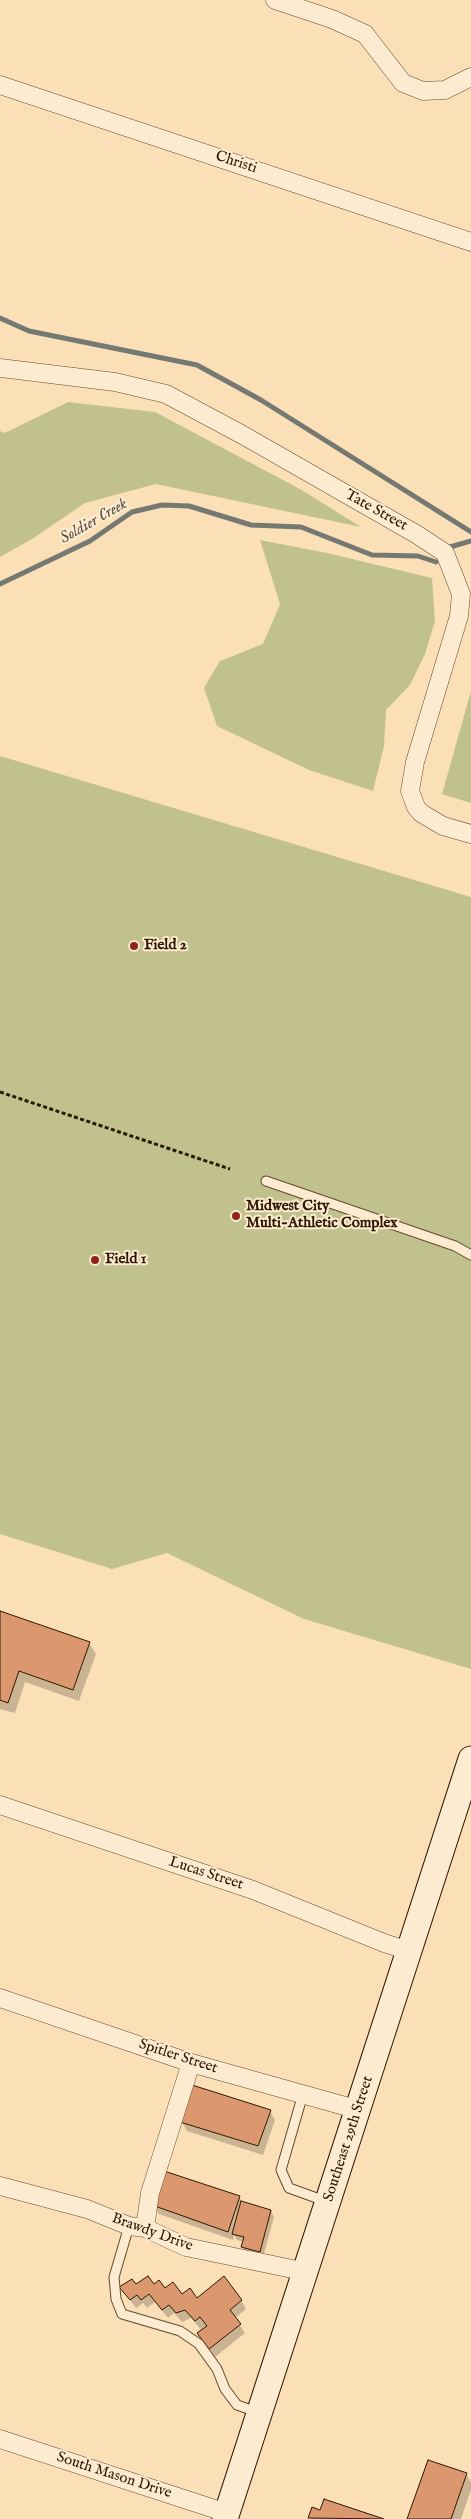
<!DOCTYPE html>
<html>
<head>
<meta charset="utf-8">
<style>
  body { margin:0 }
  canvas { display:block; background:#fbe0b7 }
</style>
</head>
<body>
<canvas width="471" height="2519"></canvas>
<script>
const ctx = document.querySelector('canvas').getContext('2d');
ctx.lineJoin = 'round';
function fillPath(path, color) { ctx.fillStyle = color; ctx.fill(path, 'evenodd'); }
const toPath = rows => new Path2D(rows.map(r => 'M' + r).join(''));
function stroke(path, color, width, dash) { ctx.strokeStyle = color; ctx.lineWidth = width; ctx.lineCap = dash ? 'butt' : 'round'; ctx.setLineDash(dash || []); ctx.stroke(path); }
function label(font, color, halo, rows, align = 'center') {
  ctx.font = font + ' "IM FELL English",serif'; ctx.lineWidth = 4; ctx.setLineDash([]); ctx.textBaseline = 'middle'; ctx.strokeStyle = halo; ctx.fillStyle = color; for (const [text, x, y, turn = 0] of rows) {
    ctx.save(); ctx.translate(x, y); ctx.rotate((+turn || 0) * Math.PI / 180); ctx.textAlign = isNaN(turn) ? turn : align; if (halo) ctx.strokeText(text, 0, 0); ctx.fillText(text, 0, 0); ctx.restore();
  }
}
fillPath(toPath([
  [68,402,155,412,300,489,361,527,156,484,85,503,32,539,0,557,0,431,5,433],
  [260,540,327,553,432,578,435,621,425,654,410,685,386,710,384,746,373,791,309,770,217,726,204,688,220,661,263,644,280,604],
  [471,691,471,803,442,794],
  [0,756,471,897,471,1669,304,1619,167,1553,112,1569,0,1534]
]), '#c1c18d');
fillPath(toPath([
  [0,1612,89,1643,96,1654,79,1701,25,1682,15,1713,0,1709],
  [270,2111,275,2120,263,2155,187,2131,182,2122],
  [239,2197,242,2202,271,2211,274,2217,263,2257,246,2253,242,2247,244,2242,237,2240,234,2235,233,2240,159,2214,154,2205],
  [136,2286,154,2286,197,2299,241,2300,246,2309,235,2318,245,2333,215,2357,199,2334,202,2331,191,2318,182,2322,174,2313,168,2318,155,2302,147,2308,143,2303,136,2308,121,2288],
  [466,2474,471,2482,471,2490,461,2519,408,2519],
  [325,2501,380,2519,310,2519,321,2511]
]), '#0003');
stroke(toPath([
  [0,318,29,331,197,365,261,400,471,532],
  [450,547,471,541],
  [0,584,90,541,132,512,162,505,189,506,251,525,301,527,372,555,418,556,436,562]
]), '#757971', 5);
const building = toPath([
  [0,1611,90,1642,73,1690,19,1671,8,1703,0,1700,0,1611],
  [192,2085,271,2110,258,2146,180,2122,192,2085],
  [164,2171,240,2196,228,2232,152,2205,164,2171],
  [241,2201,271,2210,260,2252,241,2247,244,2237,232,2234,241,2201],
  [148,2276,154,2284,159,2280,165,2288,173,2282,182,2294,190,2288,197,2298,224,2276,242,2300,230,2310,241,2324,209,2349,197,2333,207,2326,200,2317,195,2321,185,2310,176,2313,169,2305,162,2310,149,2294,141,2300,137,2295,130,2300,119,2287,132,2279,136,2284,148,2276],
  [428,2460,467,2473,451,2519,407,2519,428,2460],
  [324,2499,384,2519,308,2518,312,2507,320,2510,324,2499]
]);
fillPath(building, '#db976e');
stroke(building, '#2e1803', 1);
const service = toPath([
  [266,1181,455,1246,471,1255],
  [303,2094,281,2170,289,2188,325,2201],
  [129,2226,114,2277,116,2299,122,2314,180,2331,199,2344,217,2369,225,2389,237,2405,257,2412]
]);
const minor = toPath([
  [275,0,332,19,365,34,403,83,423,91,445,90,471,77],
  [0,85,471,242],
  [0,368,115,382,166,394,241,434,416,534,445,553,461,594,459,616,415,762,410,791,416,807,421,813,443,826,471,834],
  [0,1805,253,1890,384,1943,409,1951],
  [0,1998,191,2063,359,2110],
  [0,2186,87,2209,129,2226,145,2228,186,2247,307,2272],
  [145,2228,150,2193,191,2063],
  [0,2439,227,2513]
]);
const secondary = toPath([
  [225,2519,471,1759]
]);
stroke(service, '#614a30', 11);
stroke(minor, '#614a30', 19);
stroke(secondary, '#2e1803', 27);
stroke(toPath([
  [0,1092,230,1169]
]), '#2e1803', 3, [4, 2.5]);
stroke(service, '#fcebd0', 9);
stroke(minor, '#fcebd0', 18);
stroke(secondary, '#fcebd0', 25);
for (const [x, y, r, color] of [
  [134,946,5,"#8f2418"],
  [236,1216,5,"#8f2418"],
  [95,1260,5,"#8f2418"]
]) { const dot = new Path2D(); dot.arc(x, y, r, 0, 2 * Math.PI); ctx.fillStyle = color; ctx.fill(dot); stroke(dot, '#fcebd0', 2); }
label('15px', '#2e1803', '#fcebd0', [
  ["Christi",236,163,18],
  ["Tate Street",376,511,29],
  ["Lucas Street",206,1874,18],
  ["Spitler Street",178,2057,18],
  ["Southeast 29th Street",349,2139,-72],
  ["Brawdy Drive",152,2233,20],
  ["South Mason Drive",114,2476,18]
]);
label('bold 15px', '#2e1803', '#fcebd0', [
  ["Field 2",144,946],
  ["Midwest City",246,1207],
  ["Multi-Athletic Complex",246,1224],
  ["Field 1",105,1260]
], 'left');
label('italic 16px', '#585143', '#fcebd0', [
  ["Soldier Creek",94,522,-30]
]);
</script>
</body>
</html>
